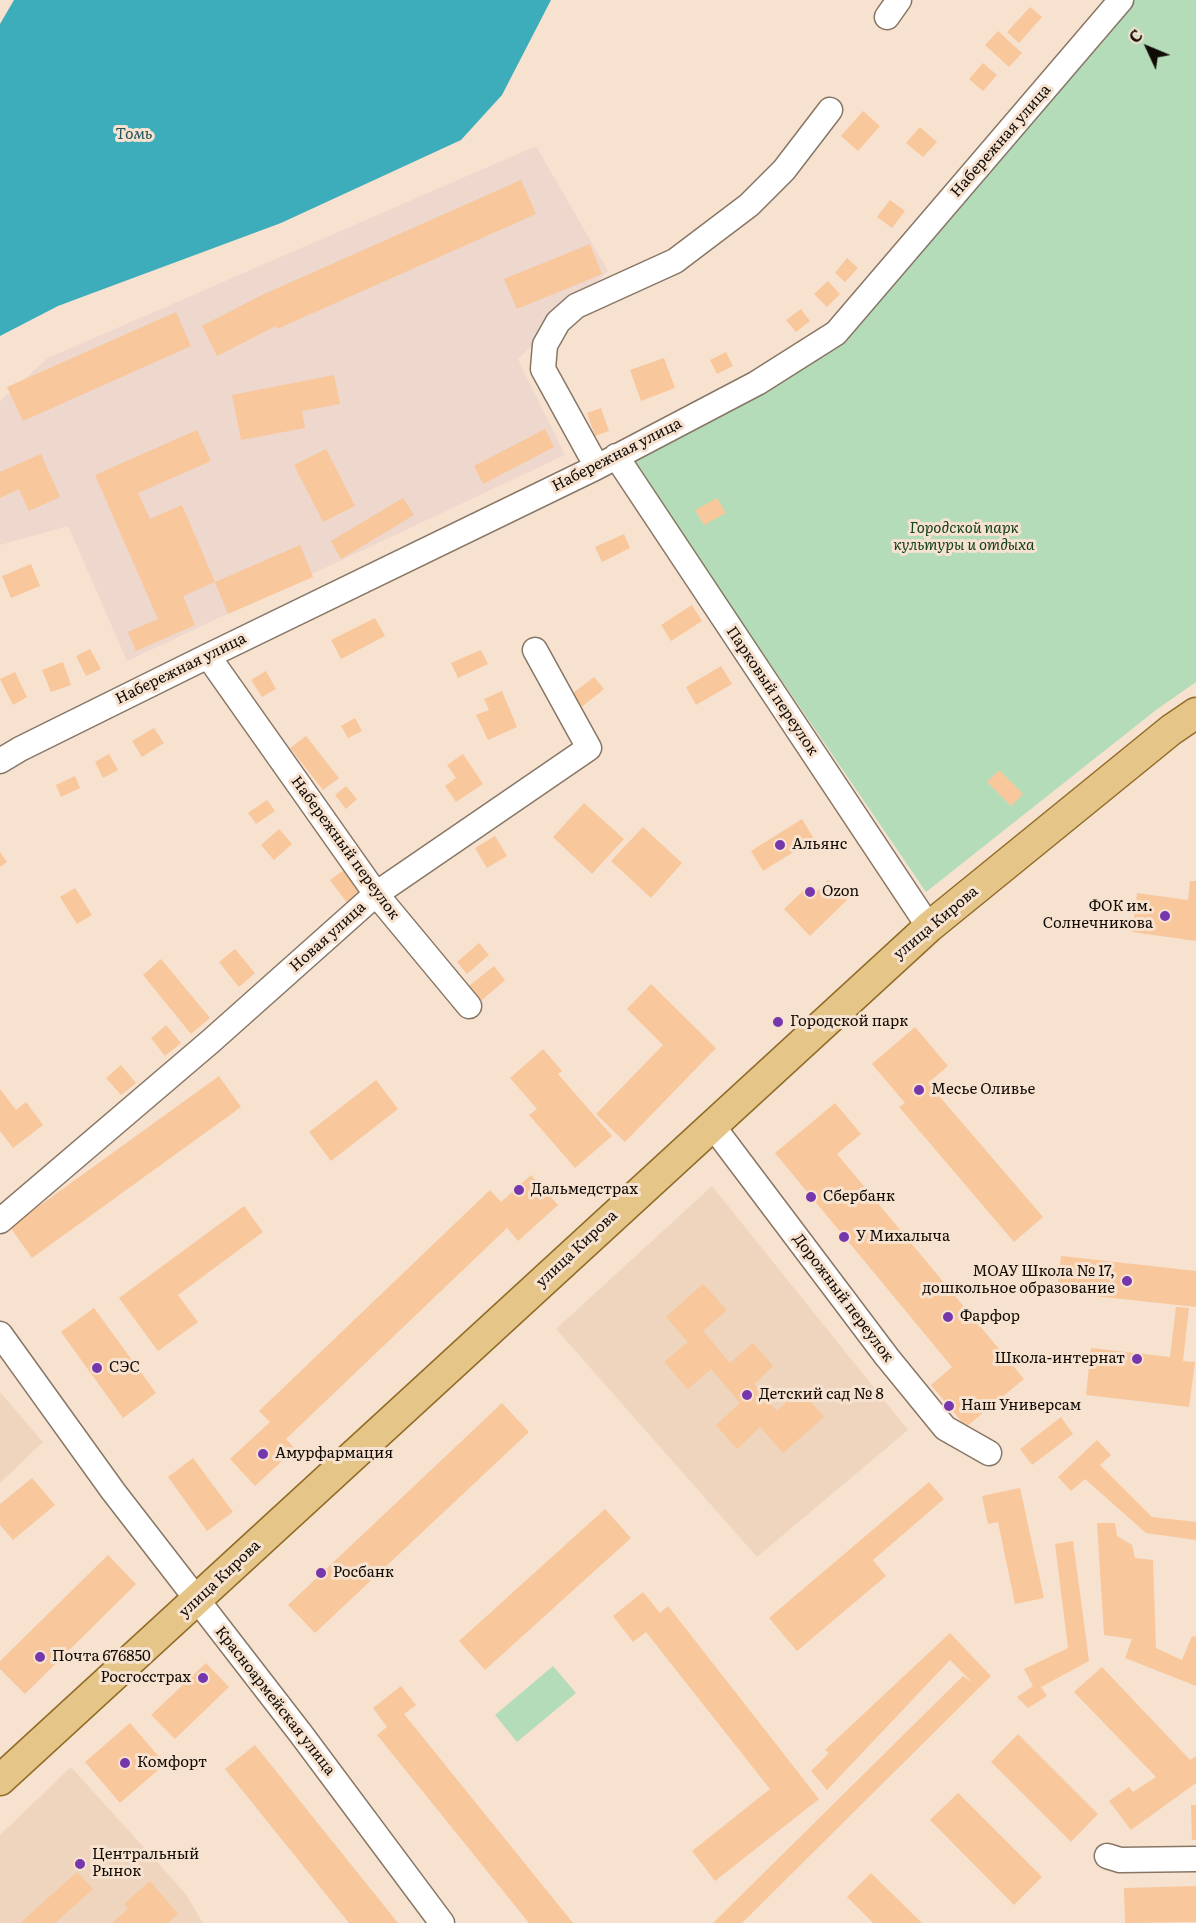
<!DOCTYPE html>
<html>
<head>
<meta charset="utf-8">
<style>
  body { margin:0 }
  #map { position:relative; width:1196px; height:1923px; overflow:hidden; background:#f7e2d0; font-family:Literata,serif }
  canvas { display:block }
  .north { position:absolute; left:1118px; top:18px; width:60px; height:60px; -webkit-text-stroke:4px #f7e2d0; paint-order:stroke; rotate:314deg; font-size:16px; font-weight:700; line-height:24px; text-align:center; color:#110b05 }
  .north::after { content:''; display:block; margin:auto; width:21px; height:27px; background:#110b05; clip-path:polygon(50% 0,100% 100%,50% 72%,0 100%) }
</style>
</head>
<body>
<div id="map">
<canvas width="1196" height="1923"></canvas>
<div class="north">С</div>
</div>
<script>
const ctx = document.querySelector('canvas').getContext('2d');
ctx.lineJoin = 'round';
function fillPath(path, color) { ctx.fillStyle = color; ctx.fill(path, 'evenodd'); }
const toPath = rows => new Path2D(rows.map(r => 'M' + r).join(''));
function stroke(path, color, width, dash) { ctx.strokeStyle = color; ctx.lineWidth = width; ctx.lineCap = dash ? 'butt' : 'round'; ctx.setLineDash(dash || []); ctx.stroke(path); }
function label(font, color, halo, rows, align = 'center') {
  ctx.font = font + ' Literata,serif'; ctx.lineWidth = 6; ctx.setLineDash([]); ctx.textBaseline = 'middle'; ctx.strokeStyle = halo; ctx.fillStyle = color; for (const [text, x, y, turn = 0] of rows) {
    ctx.save(); ctx.translate(x, y); ctx.rotate((+turn || 0) * Math.PI / 180); ctx.textAlign = isNaN(turn) ? turn : align; if (halo) ctx.strokeText(text, 0, 0); ctx.fillText(text, 0, 0); ctx.restore();
  }
}
fillPath(toPath([
  [712,1186,908,1430,757,1557,556,1329],
  [0,1392,43,1442,0,1483],
  [71,1767,185,1893,203,1923,0,1923,0,1835]
]), '#efd5bd');
fillPath(toPath([
  [536,146,608,271,518,359,565,455,127,661,68,526,0,545,0,401,48,358]
]), '#eed7cc');
fillPath(toPath([
  [1134,0,1196,0,1196,682,1156,710,926,892,630,458,841,342],
  [553,1666,576,1693,517,1742,495,1715]
]), '#b4dcb9');
fillPath(toPath([
  [14,0,551,0,502,95,461,140,281,223,82,297,58,306,0,336,0,24]
]), '#3dadbb');
fillPath(toPath([
  [1030,7,1042,17,1019,43,1007,32],
  [998,31,1022,53,1009,67,985,45],
  [983,63,997,75,983,91,969,79],
  [863,111,880,126,858,151,841,136],
  [920,127,937,142,923,157,906,143],
  [521,180,536,214,277,329,276,326,217,356,202,326,262,295],
  [890,200,905,211,892,228,877,217],
  [590,244,602,274,517,309,504,279],
  [847,258,858,268,845,282,835,273],
  [828,281,840,294,827,307,814,294],
  [801,309,810,321,796,332,786,320],
  [176,312,191,346,23,421,7,387],
  [726,352,733,366,717,374,710,360],
  [664,358,675,388,641,401,630,370],
  [334,375,340,404,302,411,305,428,241,440,232,395],
  [601,408,609,431,595,436,587,413],
  [545,429,554,447,483,484,474,466],
  [197,430,211,461,138,493,150,519,182,505,215,582,183,596,195,625,136,651,128,632,158,619,95,475],
  [326,449,355,506,323,522,294,465],
  [41,454,60,497,29,511,19,489,0,498,0,472],
  [403,498,414,515,341,559,331,541],
  [717,498,726,513,704,525,695,510],
  [624,534,630,548,602,562,595,547],
  [300,545,313,577,228,614,215,582],
  [31,564,40,586,11,598,2,576],
  [692,605,702,621,671,641,661,625],
  [375,618,385,636,341,659,331,640],
  [90,649,101,669,86,676,76,656],
  [481,650,488,664,458,678,451,663],
  [63,662,71,685,51,692,42,670],
  [721,666,732,684,696,705,686,687],
  [266,671,276,689,262,697,251,680],
  [15,672,27,697,13,705,0,679],
  [594,677,604,689,579,709,569,696],
  [502,691,517,727,488,740,476,715,489,710,484,699],
  [355,718,362,731,348,738,341,726],
  [154,728,164,743,142,757,132,741],
  [306,736,339,778,323,790,290,748],
  [109,754,118,770,103,778,95,762],
  [463,754,483,784,456,802,445,786,456,778,447,765],
  [999,770,1023,794,1011,806,987,782],
  [75,776,80,788,61,797,56,785],
  [346,786,357,799,346,809,335,795],
  [267,800,275,811,256,824,248,813],
  [584,803,624,839,592,874,553,837],
  [802,819,814,839,763,871,751,851],
  [643,827,682,863,651,898,611,861],
  [279,829,292,844,274,860,261,845],
  [495,836,507,856,487,868,475,848],
  [0,852,7,862,0,867],
  [344,870,362,894,348,904,330,880],
  [828,880,847,900,810,936,784,909,810,884,817,891],
  [1190,881,1196,881,1196,941,1132,932,1137,893,1188,900],
  [75,888,92,915,77,924,60,897],
  [479,943,489,955,467,974,457,962],
  [235,949,255,973,239,987,219,962],
  [161,959,210,1018,191,1034,143,975],
  [494,966,505,980,481,1001,469,986],
  [651,984,716,1048,625,1142,596,1114,663,1045,627,1009],
  [166,1025,181,1043,165,1056,151,1038],
  [915,1027,948,1066,928,1083,1043,1217,1014,1242,899,1107,905,1103,872,1064],
  [543,1049,562,1071,558,1074,612,1136,575,1168,529,1115,537,1109,510,1078],
  [121,1065,136,1083,121,1095,106,1078],
  [219,1076,241,1107,32,1258,10,1227],
  [376,1080,398,1109,331,1161,309,1132],
  [0,1089,16,1110,26,1102,43,1125,13,1148,0,1131],
  [835,1103,861,1134,837,1154,1024,1379,966,1427,931,1385,952,1367,775,1153],
  [531,1175,558,1205,518,1241,507,1228,286,1439,295,1449,255,1486,230,1459,270,1422,259,1411,490,1190,501,1202],
  [244,1206,263,1232,178,1295,198,1322,158,1351,119,1298],
  [1061,1256,1196,1271,1196,1307,1057,1292],
  [703,1284,727,1310,703,1331,730,1363,753,1343,773,1366,754,1384,777,1411,800,1390,824,1417,783,1453,760,1427,737,1449,716,1425,740,1403,711,1369,688,1389,664,1362,688,1342,666,1317],
  [1176,1307,1189,1308,1183,1361,1195,1362,1189,1407,1086,1395,1091,1348,1170,1357],
  [94,1308,156,1393,123,1418,61,1332],
  [502,1403,529,1432,315,1633,288,1605],
  [1061,1417,1073,1434,1032,1465,1020,1449],
  [1097,1440,1111,1455,1100,1465,1152,1517,1196,1522,1196,1540,1146,1533,1085,1479,1071,1491,1058,1477],
  [193,1458,233,1512,207,1531,168,1477],
  [32,1478,55,1505,13,1540,0,1525,0,1504],
  [929,1482,944,1499,873,1560,886,1576,797,1651,769,1618],
  [1020,1488,1044,1598,1015,1604,998,1522,988,1524,982,1496],
  [605,1509,631,1538,485,1670,459,1641],
  [1097,1523,1115,1523,1117,1536,1132,1545,1135,1558,1153,1560,1156,1648,1182,1660,1192,1636,1196,1637,1196,1686,1125,1658,1132,1639,1104,1635],
  [1073,1541,1089,1661,1041,1687,1047,1696,1028,1708,1017,1697,1033,1686,1024,1669,1068,1648,1055,1544],
  [108,1555,136,1584,25,1694,0,1669,0,1661],
  [643,1592,660,1613,668,1606,819,1799,715,1881,692,1851,770,1789,646,1632,633,1642,613,1616],
  [950,1633,991,1676,742,1923,713,1923,963,1676,973,1683,950,1660,827,1790,811,1771,829,1753,825,1750],
  [206,1663,229,1687,175,1739,151,1715],
  [1102,1667,1190,1760,1196,1756,1196,1783,1131,1830,1109,1801,1129,1787,1133,1792,1156,1777,1074,1692],
  [401,1686,416,1705,404,1714,573,1923,529,1923,377,1735,387,1727,373,1708],
  [130,1723,165,1764,120,1803,85,1762],
  [1018,1734,1098,1814,1071,1842,991,1762],
  [255,1745,398,1923,349,1923,225,1769],
  [958,1793,1042,1877,1014,1905,930,1820],
  [1191,1805,1196,1805,1196,1840,1192,1840],
  [77,1872,93,1889,55,1923,20,1923],
  [871,1873,922,1923,873,1923,847,1897],
  [150,1881,178,1914,168,1923,112,1923,128,1909,124,1904],
  [1196,1886,1196,1922,1125,1923,1124,1888]
]), '#f8c79b');
const minor = toPath([
  [887,17,899,0],
  [616,456,929,927],
  [597,467,543,369,545,345,558,322,576,306,675,261,749,205,784,170,830,110],
  [208,656,376,894,469,1006],
  [0,761,20,749,208,656,597,467,757,383,836,333,1121,0],
  [712,1125,887,1357,945,1428,989,1453],
  [0,1221,211,1041,376,894,589,748,535,650],
  [0,1334,113,1491,301,1734,442,1923],
  [1107,1856,1120,1860,1196,1859]
]);
const major = toPath([
  [0,1780,929,927,1171,730,1196,713]
]);
stroke(minor, '#887665', 27);
stroke(major, '#906c27', 33);
stroke(minor, '#fff', 24);
stroke(major, '#e6c688', 30);
for (const [x, y, r, color] of [
  [780,845,6,"#7637ac"],
  [810,892,6,"#7637ac"],
  [1165,916,6,"#7637ac"],
  [778,1022,6,"#7637ac"],
  [919,1090,6,"#7637ac"],
  [519,1190,6,"#7637ac"],
  [811,1197,6,"#7637ac"],
  [844,1237,6,"#7637ac"],
  [1127,1281,6,"#7637ac"],
  [948,1317,6,"#7637ac"],
  [1137,1359,6,"#7637ac"],
  [97,1368,6,"#7637ac"],
  [747,1395,6,"#7637ac"],
  [949,1406,6,"#7637ac"],
  [263,1454,6,"#7637ac"],
  [321,1573,6,"#7637ac"],
  [40,1657,6,"#7637ac"],
  [203,1678,6,"#7637ac"],
  [125,1763,6,"#7637ac"],
  [80,1864,6,"#7637ac"]
]) { const dot = new Path2D(); dot.arc(x, y, r, 0, 2 * Math.PI); ctx.fillStyle = color; ctx.fill(dot); stroke(dot, '#f7e2d0', 2); }
label('15px', '#110b05', '#f7e2d0', [
  ["Набережная улица",1001,141,-49],
  ["Набережная улица",617,455,-27],
  ["Набережная улица",181,669,-26],
  ["Парковый переулок",772,691,56],
  ["Набережный переулок",345,848,54],
  ["улица Кирова",936,923,-40],
  ["Новая улица",328,937,-42],
  ["улица Кирова",577,1249,-43],
  ["Дорожный переулок",843,1298,53],
  ["улица Кирова",220,1579,-43],
  ["Красноармейская улица",275,1701,52]
]);
label('italic 15px', '#13411e', '#f7e2d0', [
  ["Городской парк",964,529],
  ["культуры и отдыха",964,546]
]);
label('15px', '#110b05', '#f7e2d0', [
  ["Альянс",792,845],
  ["Ozon",822,892],
  ["ФОК им.",1153,907,"right"],
  ["Солнечникова",1153,924,"right"],
  ["Городской парк",790,1022],
  ["Месье Оливье",931,1090],
  ["Дальмедстрах",531,1190],
  ["Сбербанк",823,1197],
  ["У Михалыча",856,1237],
  ["МОАУ Школа № 17,",1115,1272,"right"],
  ["дошкольное образование",1115,1289,"right"],
  ["Фарфор",960,1317],
  ["Школа-интернат",1125,1359,"right"],
  ["СЭС",109,1368],
  ["Детский сад № 8",759,1395],
  ["Наш Универсам",961,1406],
  ["Амурфармация",275,1454],
  ["Росбанк",333,1573],
  ["Почта 676850",52,1657],
  ["Росгосстрах",191,1678,"right"],
  ["Комфорт",137,1763],
  ["Центральный",92,1855],
  ["Рынок",92,1872]
], 'left');
label('italic 16px', '#25545b', '#f7e2d0', [
  ["Томь",134,134]
]);
</script>
</body>
</html>
